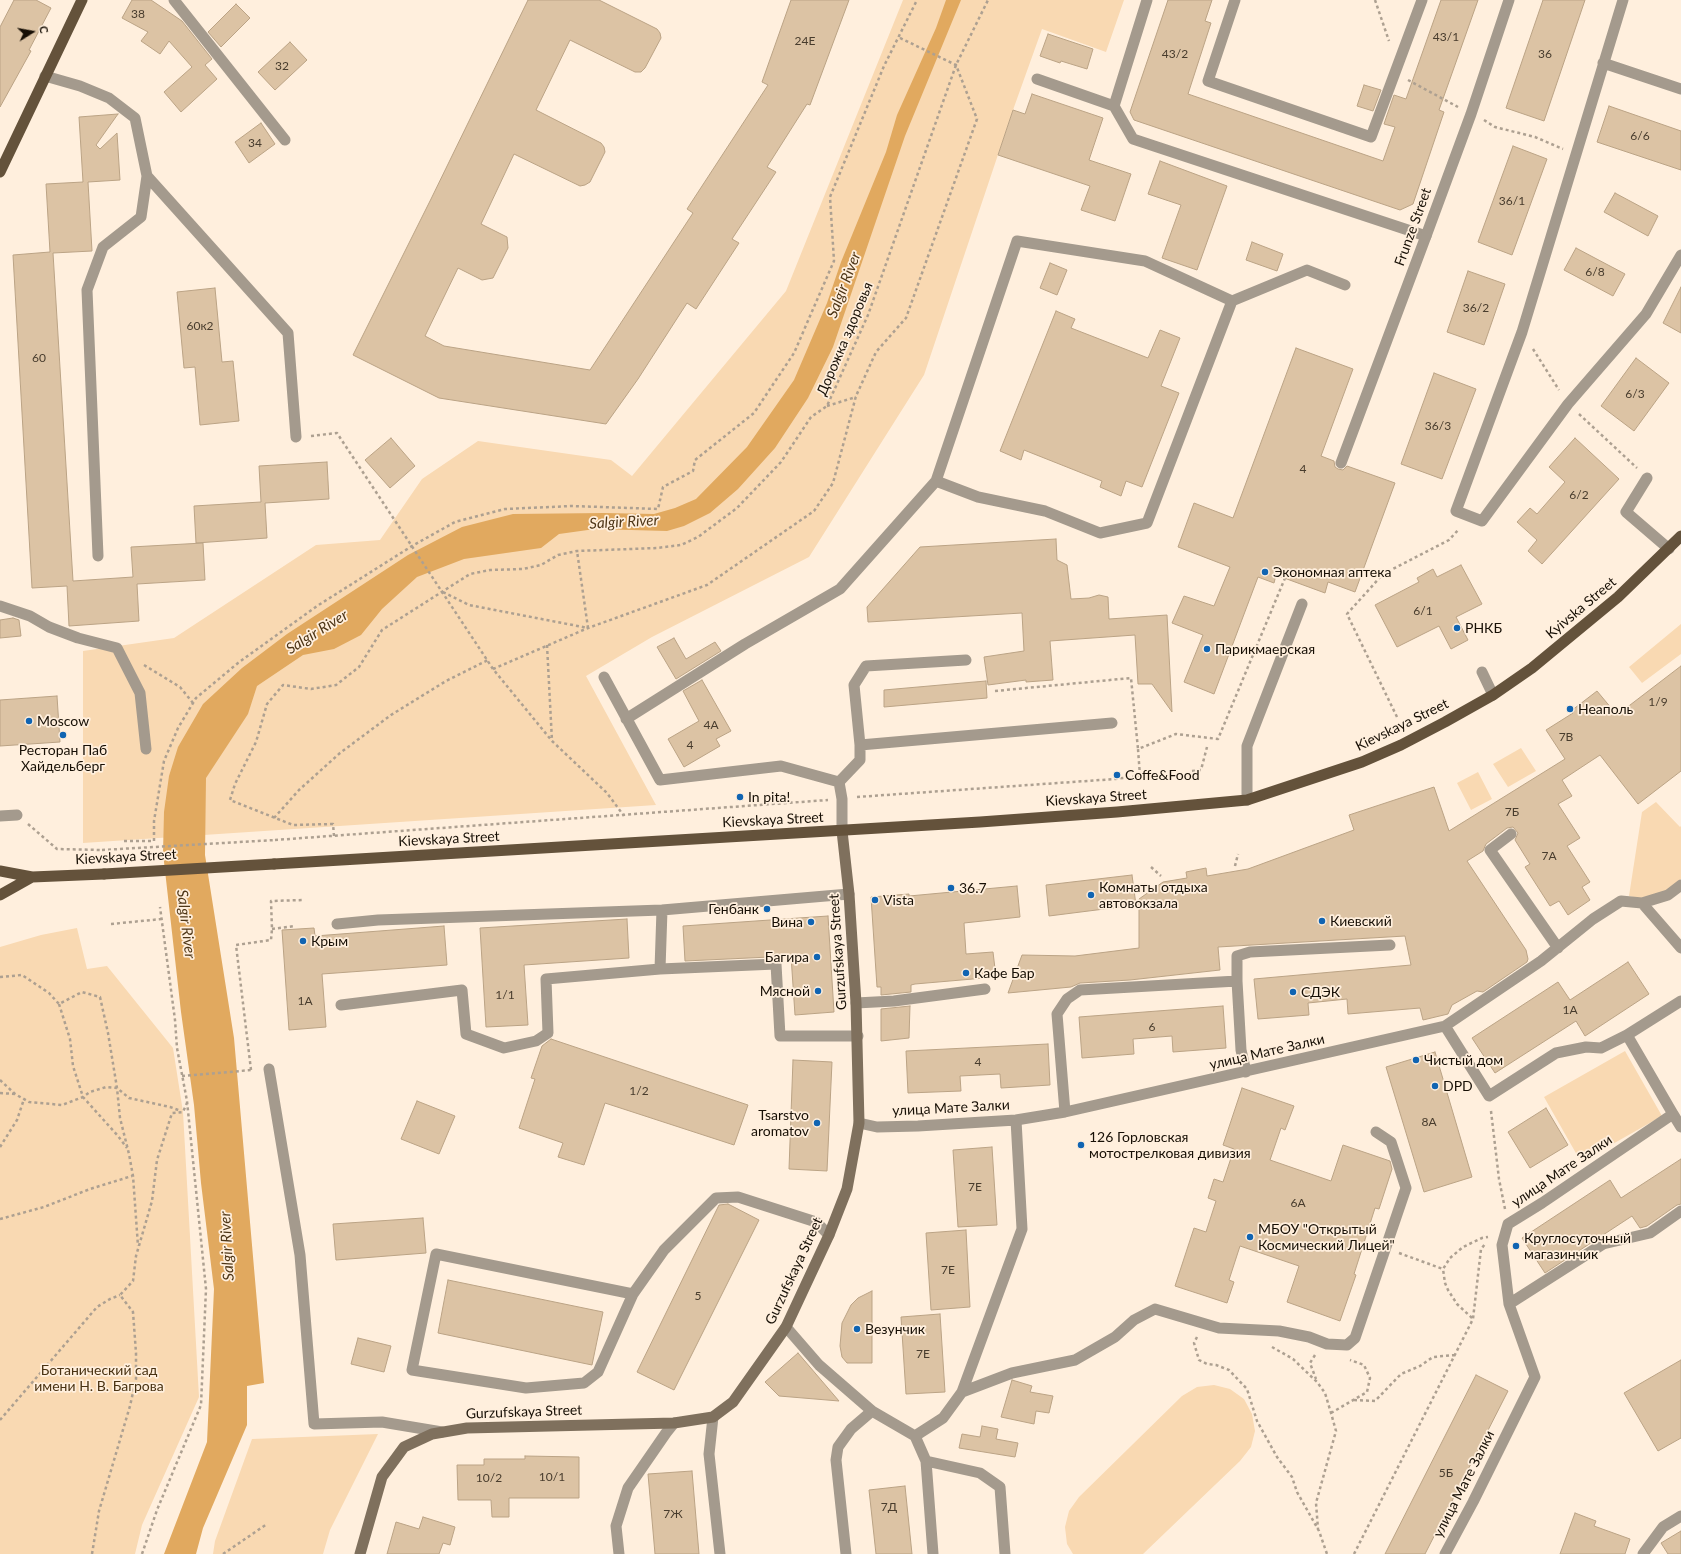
<!DOCTYPE html>
<html>
<head>
<meta charset="utf-8">
<style>
  body { margin:0 }
  #map { position:relative; width:1681px; height:1554px; overflow:hidden; background:#ffefdd; font-family:Lato,sans-serif }
  canvas { display:block }
  .north { position:absolute; left:12px; top:12px; width:40px; height:40px; -webkit-text-stroke:3px #ffefdd; paint-order:stroke; rotate:79deg; font-size:11px; font-weight:700; line-height:16px; text-align:center; color:#170f05 }
  .north::after { content:''; display:block; margin:auto; width:14px; height:18px; background:#170f05; clip-path:polygon(50% 0,100% 100%,50% 72%,0 100%) }
</style>
</head>
<body>
<div id="map">
<canvas width="1681" height="1554"></canvas>
<div class="north">С</div>
</div>
<script>
const ctx = document.querySelector('canvas').getContext('2d');
ctx.lineJoin = 'round';
function fillPath(path, color) { ctx.fillStyle = color; ctx.fill(path, 'evenodd'); }
const toPath = rows => new Path2D(rows.map(r => 'M' + r).join(''));
function stroke(path, color, width, dash) { ctx.strokeStyle = color; ctx.lineWidth = width; ctx.lineCap = dash ? 'butt' : 'round'; ctx.setLineDash(dash || []); ctx.stroke(path); }
function label(font, color, halo, rows, align = 'center') {
  ctx.font = font + ' Lato,sans-serif'; ctx.lineWidth = 3.5; ctx.setLineDash([]); ctx.textBaseline = 'middle'; ctx.strokeStyle = halo; ctx.fillStyle = color; for (const [text, x, y, turn = 0] of rows) {
    ctx.save(); ctx.translate(x, y); ctx.rotate((+turn || 0) * Math.PI / 180); ctx.textAlign = isNaN(turn) ? turn : align; if (halo) ctx.strokeText(text, 0, 0); ctx.fillText(text, 0, 0); ctx.restore();
  }
}
fillPath(toPath([
  [903,0,1124,0,1106,52,1042,29,1013,110,924,375,809,557,652,637,586,676,656,805,83,843,83,651,174,638,316,545,380,540,422,479,478,441,611,460,632,476,786,291],
  [1681,624,1681,654,1642,683,1629,667],
  [1521,748,1536,771,1508,787,1493,764],
  [1478,772,1492,799,1471,810,1457,783],
  [1656,802,1680,827,1681,826,1681,879,1669,888,1663,895,1643,899,1629,896,1642,812],
  [77,928,87,969,107,966,173,1048,183,1112,199,1397,142,1525,135,1554,0,1554,0,947,41,935],
  [1625,1051,1662,1116,1581,1162,1544,1097],
  [1214,1385,1230,1389,1244,1399,1252,1414,1255,1431,1251,1447,1240,1461,1143,1554,1073,1554,1067,1544,1065,1527,1069,1511,1079,1497,1182,1396,1197,1387],
  [378,1434,330,1530,323,1554,213,1554,215,1541,252,1439]
]), '#f9d9b2');
fillPath(toPath([
  [946,0,961,0,905,136,833,347,808,398,775,448,738,489,710,513,684,526,667,531,595,529,559,534,541,548,464,559,417,577,382,609,361,635,334,649,303,655,257,686,248,714,206,778,205,855,234,1038,264,1383,247,1386,247,1425,203,1528,196,1554,164,1554,207,1442,214,1289,201,1183,194,1105,181,1012,163,853,164,812,169,776,178,747,203,704,242,668,287,634,408,555,462,527,513,514,604,513,654,514,675,508,696,499,747,447,794,380,827,303,841,262,886,152,897,115,936,28]
]), '#e1a95f');
const building = toPath([
  [14,0,36,0,51,8,29,50,31,51,0,107,0,27,14,0],
  [132,0,151,0,182,21,212,59,205,65,217,79,181,112,164,92,192,67,169,41,160,54,141,41,148,32,122,18,132,0],
  [528,0,599,0,657,29,660,33,661,38,645,68,641,72,635,72,570,40,536,110,601,143,604,147,605,152,590,182,585,185,580,186,514,154,481,224,507,237,508,248,493,278,482,280,458,268,425,336,444,346,590,370,693,213,687,209,768,85,762,82,791,0,849,0,810,105,807,104,767,167,776,172,732,239,739,243,696,309,687,303,638,379,606,424,439,398,353,355,431,199,528,0],
  [1168,0,1212,0,1205,21,1211,23,1188,94,1383,161,1395,127,1384,124,1387,115,1394,95,1406,99,1441,0,1478,0,1439,110,1444,112,1413,204,1400,210,1134,120,1130,112,1168,0],
  [1543,0,1585,0,1544,121,1506,108,1543,0],
  [236,4,250,18,221,47,208,32,236,4],
  [1048,34,1093,49,1087,69,1061,61,1060,63,1040,56,1048,34],
  [290,42,307,60,275,90,258,72,290,42],
  [1364,85,1381,90,1373,111,1357,106,1364,85],
  [1032,94,1103,118,1089,160,1131,174,1115,221,1081,210,1090,186,998,155,1013,110,1025,114,1032,94],
  [1609,106,1681,131,1681,170,1597,142,1609,106],
  [118,114,96,145,100,149,117,133,120,180,88,182,92,251,53,253,73,581,133,577,131,547,203,543,205,580,137,584,139,621,69,626,67,586,32,588,13,255,50,252,46,184,83,182,79,117,118,114],
  [261,123,275,144,249,163,235,142,261,123],
  [1513,146,1547,159,1512,255,1478,242,1513,146],
  [1160,161,1227,186,1197,270,1162,258,1181,205,1148,194,1160,161],
  [1615,193,1658,216,1648,236,1604,212,1615,193],
  [1252,242,1283,254,1277,271,1246,260,1252,242],
  [1576,248,1625,274,1613,296,1564,270,1576,248],
  [1050,263,1067,270,1057,295,1040,288,1050,263],
  [1468,271,1505,284,1484,345,1447,332,1468,271],
  [1681,287,1681,333,1663,323,1681,287],
  [215,288,222,362,233,361,239,421,200,425,195,367,184,368,177,292,215,288],
  [1056,311,1075,319,1071,328,1148,358,1160,330,1180,338,1161,386,1179,393,1142,487,1126,481,1121,496,1100,487,1102,481,1024,450,1021,460,1000,451,1056,311],
  [1296,348,1353,369,1321,456,1334,461,1335,467,1338,469,1343,470,1347,466,1395,483,1355,592,1328,582,1325,593,1276,575,1274,583,1258,577,1214,694,1184,682,1203,635,1172,623,1184,596,1214,606,1230,567,1178,547,1194,503,1233,518,1296,348],
  [1636,358,1669,383,1634,431,1601,406,1636,358],
  [1434,373,1476,389,1442,479,1401,464,1434,373],
  [391,438,415,466,390,488,365,460,391,438],
  [1575,438,1619,479,1542,564,1528,551,1537,540,1517,522,1530,508,1537,514,1565,482,1549,467,1575,438],
  [327,462,329,499,265,503,267,538,196,543,194,506,261,502,259,466,327,462],
  [1056,539,1057,560,1067,565,1071,599,1089,598,1099,595,1108,597,1109,619,1167,615,1172,712,1152,684,1138,684,1135,635,1050,641,1053,680,1026,682,1026,680,988,685,984,657,1024,651,1022,613,868,622,867,607,920,547,1056,539],
  [1461,565,1482,604,1456,617,1468,640,1451,649,1439,626,1397,647,1375,605,1419,582,1417,578,1433,569,1437,577,1461,565],
  [13,618,19,620,21,636,0,638,0,620,13,618],
  [674,638,686,659,715,642,721,651,676,679,657,647,674,638],
  [1681,666,1681,771,1638,804,1600,755,1562,780,1572,796,1558,804,1580,838,1567,846,1590,882,1582,887,1590,900,1568,915,1559,901,1550,906,1525,867,1530,864,1515,840,1518,833,1513,827,1507,828,1486,844,1483,851,1467,861,1526,950,1528,959,1527,962,1483,992,1477,991,1452,1005,1448,1014,1423,1020,1420,1008,1348,1014,1347,999,1308,1003,1309,1015,1258,1019,1254,979,1411,965,1405,936,1218,947,1220,970,1130,980,1080,983,1071,987,1008,993,1022,955,1075,956,1139,948,1139,899,1163,882,1187,878,1186,872,1206,868,1207,876,1248,869,1354,830,1349,815,1434,787,1449,831,1565,759,1546,730,1573,713,1571,711,1597,691,1617,715,1681,666],
  [702,680,731,731,716,739,720,746,684,767,668,739,699,721,683,691,702,680],
  [986,681,987,698,884,707,884,690,986,681],
  [57,696,60,742,0,746,0,700,57,696],
  [1132,875,1136,905,1049,916,1046,885,1132,875],
  [1017,886,1020,917,964,923,966,954,993,952,996,977,915,984,911,985,911,992,881,995,881,987,877,987,871,897,909,894,909,896,1017,886],
  [828,916,834,1012,795,1015,791,956,685,961,683,926,828,916],
  [627,919,629,958,524,965,528,1025,486,1027,480,928,627,919],
  [444,926,447,965,322,974,326,1027,289,1030,282,930,314,928,315,936,444,926],
  [1628,962,1649,994,1585,1036,1576,1021,1495,1073,1472,1038,1558,982,1570,1000,1628,962],
  [910,1006,909,1038,881,1041,881,1009,910,1006],
  [1223,1006,1226,1048,1173,1052,1172,1036,1133,1039,1134,1054,1082,1058,1079,1017,1223,1006],
  [551,1039,748,1105,734,1145,605,1103,584,1165,558,1157,563,1143,519,1128,535,1079,531,1078,542,1046,551,1039],
  [1048,1044,1050,1085,1001,1088,1000,1074,960,1076,961,1091,908,1093,906,1051,1048,1044],
  [1435,1052,1472,1177,1424,1192,1386,1067,1435,1052],
  [793,1060,832,1062,827,1171,789,1169,793,1060],
  [1242,1088,1294,1106,1285,1130,1281,1128,1270,1160,1331,1181,1343,1145,1390,1161,1392,1169,1379,1209,1375,1208,1354,1274,1356,1275,1340,1321,1287,1302,1299,1266,1240,1246,1229,1280,1234,1282,1227,1303,1175,1286,1194,1228,1206,1232,1216,1201,1208,1198,1214,1179,1223,1182,1234,1149,1223,1145,1242,1088],
  [417,1101,455,1116,439,1154,401,1139,417,1101],
  [1546,1108,1568,1145,1530,1168,1508,1132,1546,1108],
  [992,1147,997,1225,958,1227,953,1150,992,1147],
  [1681,1159,1681,1204,1677,1205,1647,1226,1640,1228,1632,1216,1545,1273,1522,1238,1610,1180,1621,1198,1681,1159],
  [728,1204,759,1220,674,1390,637,1372,719,1205,728,1204],
  [423,1218,426,1253,336,1260,333,1224,423,1218],
  [966,1230,970,1307,931,1310,926,1233,966,1230],
  [448,1280,603,1312,592,1365,438,1333,448,1280],
  [872,1291,872,1363,847,1363,842,1357,840,1346,842,1323,851,1305,858,1298,872,1291],
  [940,1314,945,1392,906,1394,901,1317,940,1314],
  [358,1338,391,1346,384,1372,351,1364,358,1338],
  [798,1353,839,1401,779,1396,765,1382,798,1353],
  [1681,1360,1681,1438,1658,1451,1624,1393,1681,1360],
  [1476,1375,1508,1391,1425,1554,1385,1554,1476,1375],
  [1012,1380,1032,1386,1030,1392,1053,1396,1049,1413,1036,1411,1034,1424,1001,1417,1012,1380],
  [982,1426,998,1429,996,1439,1018,1443,1015,1457,959,1448,962,1434,980,1437,982,1426],
  [525,1456,579,1457,579,1498,509,1498,509,1517,492,1517,491,1500,458,1500,457,1465,484,1465,484,1459,525,1459,525,1456],
  [692,1471,699,1554,655,1554,648,1474,692,1471],
  [905,1486,912,1554,876,1554,869,1490,905,1486],
  [1575,1513,1596,1521,1594,1526,1630,1539,1625,1554,1560,1554,1575,1513],
  [423,1517,455,1527,450,1545,443,1543,439,1554,387,1554,396,1522,419,1529,423,1517],
  [1681,1531,1681,1554,1668,1554,1661,1543,1681,1531]
]);
fillPath(building, '#dcc3a4');
stroke(building, '#bba385', 1);
stroke(toPath([
  [1375,0,1389,41],
  [1408,80,1458,107],
  [1484,120,1495,127,1535,137,1563,149],
  [1533,349,1559,390],
  [827,406,856,397],
  [1579,414,1637,468],
  [311,436,337,433,493,669,552,741,607,793,624,816],
  [443,592,469,605,588,628,577,551],
  [547,645,552,741],
  [144,665,180,687,193,703],
  [493,669,588,628,707,585,814,511,833,483,856,396,876,352,906,318,977,119,956,65,898,37],
  [995,691,1131,678,1138,749],
  [1397,717,1347,614,1383,574,1449,540,1459,529],
  [1192,771,1201,770,1207,747],
  [1140,776,1138,749,1176,734,1218,739,1285,578],
  [857,797,1115,779,1140,776,1150,778,1165,775],
  [274,818,299,790,340,753,391,715,446,681,488,660],
  [28,824,57,849,102,850],
  [334,836,333,824,293,825,230,800,235,784,256,742,267,704,283,685,311,689,336,685,359,667,382,630,470,574,490,570,523,569,541,565,558,555,577,551,657,548,681,545,698,537,737,508,781,462,811,417,827,406,868,315,956,65,988,0],
  [275,840,828,800],
  [124,841,154,841,154,821,164,761,178,728,196,698,238,663,317,606,412,546,455,522,505,509,572,506,658,509,663,487,693,471,695,460,754,413,794,353,834,261,830,197,884,66,917,0],
  [1235,866,1238,854],
  [1151,867,1161,876],
  [111,924,162,919],
  [272,929,295,926],
  [0,977,22,975,49,993,59,1004,82,992,100,997,108,1033,117,1088,129,1098,170,1107,181,1111],
  [59,1004,70,1039,73,1066,83,1097,118,1136,127,1148],
  [251,1070,236,945,271,940,272,929,271,901,304,900],
  [182,1076,252,1070],
  [0,1080,15,1094,29,1102,62,1105,83,1097,90,1092,106,1087,117,1088,120,1118,129,1154,133,1176,138,1246],
  [0,1093,15,1094],
  [1491,1111,1499,1179,1505,1209],
  [0,1147,17,1120,24,1099],
  [0,1219,44,1207,90,1189,132,1176],
  [1399,1253,1443,1269],
  [1472,1318,1457,1304,1448,1290,1445,1283,1443,1269,1450,1258,1463,1247,1482,1238,1488,1237],
  [1197,1337,1194,1343,1199,1360,1207,1364,1216,1365,1229,1370,1247,1389,1257,1421,1277,1457,1292,1477,1297,1492,1319,1531,1327,1554],
  [1272,1347,1293,1359,1317,1382,1325,1393,1331,1413,1336,1431,1316,1503,1318,1529],
  [1315,1355,1310,1363,1316,1379],
  [1354,1400,1375,1401,1401,1374,1420,1366,1433,1357,1455,1355],
  [1331,1413,1367,1392,1370,1378,1364,1365,1350,1360],
  [0,1420,97,1307,110,1299,120,1295],
  [92,1554,99,1511,130,1406,136,1379,136,1353,133,1312,120,1295,133,1281,136,1256,152,1201,157,1160,172,1113,183,1112,187,1103],
  [142,1554,157,1510,201,1405,206,1289,187,1101,177,1048,175,1020,160,907],
  [223,1554,267,1524],
  [1354,1554,1473,1319,1481,1249,1486,1243]
]), '#ada091', 2.5, [3, 3]);
stroke(toPath([
  [174,0,285,140],
  [1235,0,1208,81,1371,137,1422,0],
  [1623,0,1522,332,1456,511,1482,521,1568,404,1646,314,1681,255],
  [1603,63,1681,89],
  [45,76,80,86,109,98,135,118,147,176,288,333,296,437],
  [1037,79,1114,106,1133,139,1426,236],
  [1114,106,1147,0],
  [1232,301,1307,270,1345,285],
  [1647,478,1626,512,1669,549],
  [98,556,87,290,103,247,141,217,147,176],
  [0,606,30,616,49,627,78,638,117,648,140,693,146,749],
  [1482,672,1493,695],
  [604,677,660,780,781,766,839,782],
  [626,719,745,644,840,589,936,481,1017,241,1145,261,1232,301,1147,523,1100,533,1045,511,978,497,936,481],
  [860,745,1112,723],
  [1247,800,1247,746,1302,604],
  [0,816,17,815],
  [842,831,842,799,839,782,860,760,860,745,854,685,866,666,966,660],
  [1511,834,1490,850,1558,948],
  [1642,903,1681,948],
  [337,924,378,920,662,910,849,894],
  [660,969,662,910],
  [856,1003,894,1001,985,989],
  [341,1005,462,990,466,1034,504,1048,536,1041,548,1033,546,979,660,969,776,964,780,1036,858,1036],
  [1445,1026,1489,1096,1556,1053,1586,1047,1601,1048,1627,1035,1681,1001],
  [269,1069,300,1255,314,1424,382,1422,442,1432],
  [1246,1072,1241,1050,1237,981,1237,956,1250,952,1390,945],
  [1065,1112,1057,1014,1067,999,1080,990,1237,981],
  [1673,1114,1681,1127],
  [859,1123,877,1127,918,1126,1016,1120,1065,1112,1445,1026,1541,961,1593,919,1621,901,1642,903,1668,895,1681,885],
  [633,1294,436,1254,412,1370,526,1388,584,1383,598,1372,633,1294,664,1250,716,1198,738,1197,816,1222,829,1235],
  [1509,1304,1603,1244,1650,1233,1681,1211],
  [786,1327,819,1365,872,1411,851,1429,838,1447,836,1460,846,1554],
  [962,1392,1012,1373,1075,1360,1115,1337,1134,1320,1155,1309,1219,1328,1279,1331,1309,1337,1327,1344,1347,1345,1355,1338,1406,1188,1391,1142,1376,1132],
  [872,1411,915,1436,943,1418,962,1392,1022,1229,1016,1120],
  [713,1417,709,1454,720,1554],
  [915,1436,926,1461,933,1554],
  [926,1461,980,1473,1000,1487,1005,1554],
  [619,1554,616,1526,628,1488,666,1433,674,1423],
  [1445,1554,1473,1502,1535,1377,1509,1304,1502,1245,1508,1224,1542,1203,1673,1114,1627,1035],
  [1643,1554,1663,1527,1681,1516]
]), '#a49a8d', 11);
stroke(toPath([
  [1341,463,1426,236,1471,114,1509,0]
]), '#a49a8d', 11);
stroke(toPath([
  [360,1554,382,1477,404,1447,432,1434,467,1428,674,1423,713,1417,733,1402,786,1327,829,1235,847,1189,859,1123,856,1003,849,894,842,831]
]), '#7f705d', 11);
stroke(toPath([
  [0,172,82,0],
  [274,864,980,822,1117,812,1247,800,1362,762,1401,745,1445,722,1493,695,1532,668,1618,597,1681,536],
  [0,871,32,877,104,874],
  [0,895,32,877]
]), '#64523b', 11);
stroke(toPath([
  [102,850,275,840]
]), '#ada091', 2.5, [3, 3]);
stroke(toPath([
  [104,874,274,864]
]), '#64523b', 11);
for (const [x, y, r, color] of [
  [1265,572,4,"#1064b2"],
  [1457,628,4,"#1064b2"],
  [1207,649,4,"#1064b2"],
  [1570,709,4,"#1064b2"],
  [29,721,4,"#1064b2"],
  [63,735,4,"#1064b2"],
  [1117,775,4,"#1064b2"],
  [740,797,4,"#1064b2"],
  [951,888,4,"#1064b2"],
  [1091,895,4,"#1064b2"],
  [875,900,4,"#1064b2"],
  [767,909,4,"#1064b2"],
  [1322,921,4,"#1064b2"],
  [811,922,4,"#1064b2"],
  [303,941,4,"#1064b2"],
  [817,957,4,"#1064b2"],
  [966,973,4,"#1064b2"],
  [818,991,4,"#1064b2"],
  [1293,992,4,"#1064b2"],
  [1416,1060,4,"#1064b2"],
  [1435,1086,4,"#1064b2"],
  [817,1123,4,"#1064b2"],
  [1081,1145,4,"#1064b2"],
  [1250,1237,4,"#1064b2"],
  [1516,1246,4,"#1064b2"],
  [857,1329,4,"#1064b2"]
]) { const dot = new Path2D(); dot.arc(x, y, r, 0, 2 * Math.PI); ctx.fillStyle = color; ctx.fill(dot); stroke(dot, '#ffefdd', 1.5); }
label('12px', '#483c2d', null, [
  ["38",138,14],
  ["43/1",1446,37],
  ["24Е",805,41],
  ["43/2",1175,54],
  ["36",1545,54],
  ["32",282,66],
  ["6/6",1640,136],
  ["34",255,143],
  ["36/1",1512,201],
  ["6/8",1595,272],
  ["36/2",1476,308],
  ["60к2",200,326],
  ["60",39,358],
  ["6/3",1635,394],
  ["36/3",1438,426],
  ["4",1303,469],
  ["6/2",1579,495],
  ["6/1",1423,611],
  ["1/9",1658,702],
  ["4А",711,725],
  ["7В",1566,737],
  ["4",690,745],
  ["7Б",1512,812],
  ["7А",1549,856],
  ["1/1",505,995],
  ["1А",305,1001],
  ["1А",1570,1010],
  ["6",1152,1027],
  ["4",978,1062],
  ["1/2",639,1091],
  ["8А",1429,1122],
  ["7Е",975,1187],
  ["6А",1298,1203],
  ["7Е",948,1270],
  ["5",698,1296],
  ["7Е",923,1354],
  ["5Б",1446,1473],
  ["10/1",552,1477],
  ["10/2",489,1478],
  ["7Д",889,1507],
  ["7Ж",673,1514]
]);
label('14px', '#170f05', '#ffefdd', [
  ["Frunze Street",1413,227,-70],
  ["Дорожка здоровья",845,339,-67],
  ["Kyivska Street",1581,608,-40],
  ["Kievskaya Street",1402,725,-26],
  ["Kievskaya Street",1096,798,-4],
  ["Kievskaya Street",773,820,-3],
  ["Kievskaya Street",449,839,-3],
  ["Kievskaya Street",126,857,-3],
  ["Gurzufskaya Street",838,952,-94],
  ["улица Мате Залки",1267,1052,-13],
  ["улица Мате Залки",951,1108,-3],
  ["улица Мате Залки",1562,1171,-34],
  ["Gurzufskaya Street",794,1271,-65],
  ["Gurzufskaya Street",524,1412,-2],
  ["улица Мате Залки",1464,1484,-63]
]);
label('14px', '#170f05', '#ffefdd', [
  ["Экономная аптека",1273,572],
  ["РНКБ",1465,628],
  ["Парикмаерская",1215,649],
  ["Неаполь",1578,709],
  ["Moscow",37,721],
  ["Ресторан Паб",63,750,"center"],
  ["Хайдельберг",63,766,"center"],
  ["Coffe&Food",1125,775],
  ["In pita!",748,797],
  ["Комнаты отдыха",1099,887],
  ["автовокзала",1099,903],
  ["36.7",959,888],
  ["Vista",883,900],
  ["Генбанк",759,909,"right"],
  ["Киевский",1330,921],
  ["Вина",803,922,"right"],
  ["Крым",311,941],
  ["Багира",809,957,"right"],
  ["Кафе Бар",974,973],
  ["Мясной",810,991,"right"],
  ["СДЭК",1301,992],
  ["Чистый дом",1424,1060],
  ["DPD",1443,1086],
  ["Tsarstvo",809,1115,"right"],
  ["aromatov",809,1131,"right"],
  ["126 Горловская",1089,1137],
  ["мотострелковая дивизия",1089,1153],
  ["МБОУ \"Открытый",1258,1229],
  ["Космический Лицей\"",1258,1245],
  ["Круглосуточный",1524,1238],
  ["магазинчик",1524,1254],
  ["Везунчик",865,1329]
], 'left');
label('14px', '#493212', '#ffefdd', [
  ["Ботанический сад",99,1370],
  ["имени Н. В. Багрова",99,1386]
]);
label('italic 15px', '#4d3516', '#ffefdd', [
  ["Salgir River",844,285,-69],
  ["Salgir River",624,522,-3],
  ["Salgir River",317,632,-32],
  ["Salgir River",186,924,83],
  ["Salgir River",227,1246,-93]
]);
</script>
</body>
</html>
